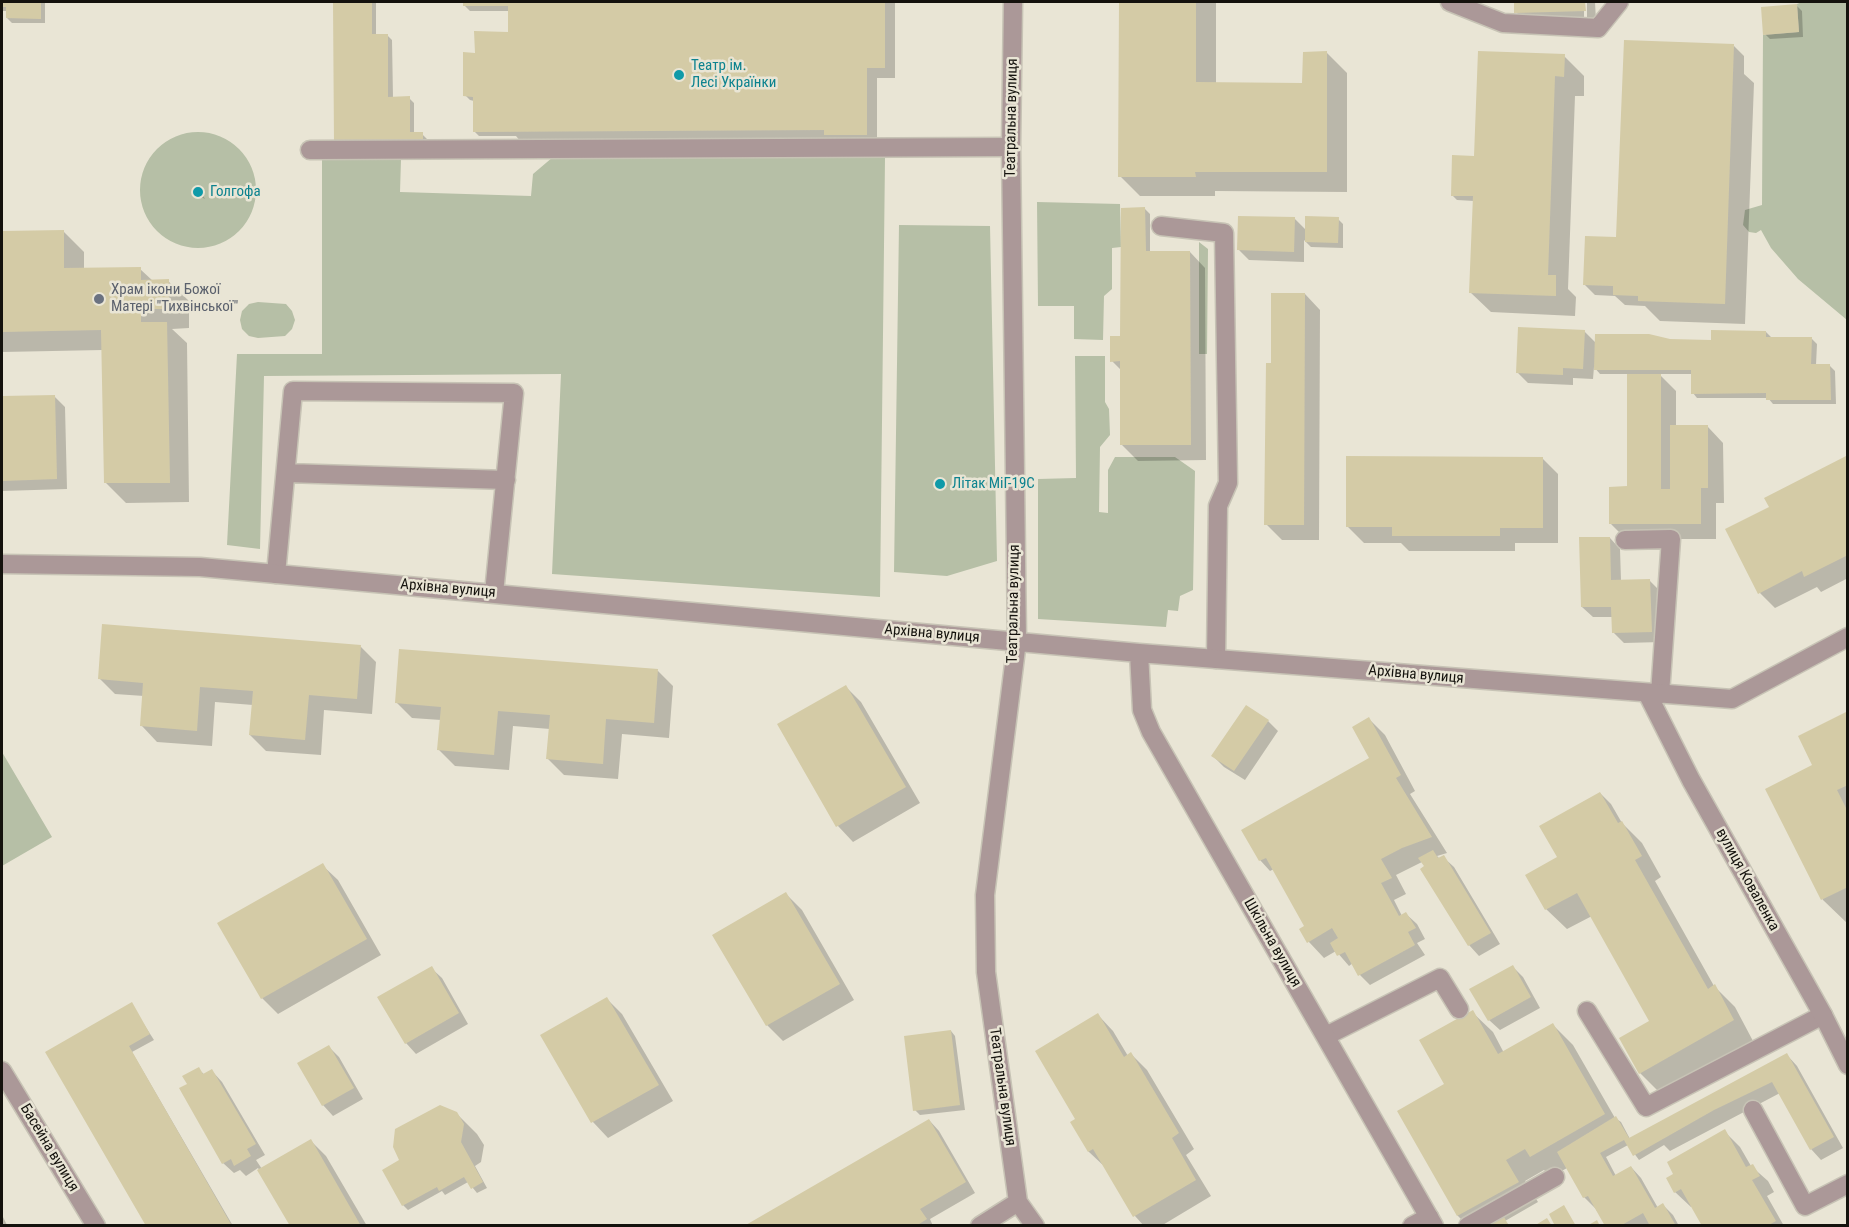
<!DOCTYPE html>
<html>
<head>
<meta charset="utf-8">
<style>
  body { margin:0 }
  #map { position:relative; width:1849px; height:1227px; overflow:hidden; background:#e9e5d5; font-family:"Roboto Condensed",sans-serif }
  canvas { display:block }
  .frame { position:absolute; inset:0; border:3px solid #14120d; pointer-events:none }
</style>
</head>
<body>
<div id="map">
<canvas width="1849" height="1227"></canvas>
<div class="frame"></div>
</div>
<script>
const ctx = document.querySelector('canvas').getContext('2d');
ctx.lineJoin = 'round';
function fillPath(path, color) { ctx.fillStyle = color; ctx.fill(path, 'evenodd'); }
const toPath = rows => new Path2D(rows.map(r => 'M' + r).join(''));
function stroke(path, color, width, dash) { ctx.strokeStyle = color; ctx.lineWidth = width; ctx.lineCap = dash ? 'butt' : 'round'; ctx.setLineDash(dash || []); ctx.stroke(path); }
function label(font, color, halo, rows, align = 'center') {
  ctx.font = font + ' "Roboto Condensed",sans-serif'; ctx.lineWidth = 5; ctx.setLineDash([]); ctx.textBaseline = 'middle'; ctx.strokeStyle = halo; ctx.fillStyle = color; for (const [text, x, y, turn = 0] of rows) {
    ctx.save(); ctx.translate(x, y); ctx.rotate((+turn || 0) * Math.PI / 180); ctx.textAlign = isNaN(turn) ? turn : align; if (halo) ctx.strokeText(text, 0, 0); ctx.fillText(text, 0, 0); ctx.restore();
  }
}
fillPath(toPath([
  [1802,2,1847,2,1847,320,1798,279,1771,248,1761,230,1756,233,1749,232,1743,225,1745,210,1762,205,1763,35,1799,32,1797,4],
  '140 190a58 58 0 1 1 116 0a58 58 0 1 1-116 0Z',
  [553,157,885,158,880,597,552,574,561,374,264,376,260,549,227,545,237,354,322,354,322,158,401,159,400,192,531,196,533,174],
  [1037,202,1120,204,1121,247,1112,248,1112,289,1104,296,1103,340,1074,339,1074,306,1038,306],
  [899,225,990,226,997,561,947,576,894,572],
  [1199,242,1208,249,1207,354,1199,354],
  [258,302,286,304,292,311,295,320,292,329,285,336,258,338,249,336,242,329,240,320,242,311,249,304],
  [1075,356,1105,356,1105,402,1109,409,1110,435,1100,447,1099,512,1108,513,1108,470,1115,457,1175,457,1195,471,1193,590,1180,596,1178,611,1168,610,1166,627,1038,619,1038,479,1076,478],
  [2,752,52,837,2,866]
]), '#b6bfa6');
fillPath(toPath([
  [2,2,45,2,45,23,12,23,7,18,8,11,2,11],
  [335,2,376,2,376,35,387,35,392,40,393,98,409,98,414,103,414,134,422,134,427,139,427,147,336,143],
  [465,2,895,2,895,78,877,78,877,145,521,142,516,136,479,136,474,131,474,101,470,100,465,95,476,54,510,36,510,11,470,11,465,6],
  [1120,2,1216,2,1216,84,1304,84,1327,53,1347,73,1347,192,1215,191,1215,196,1140,196,1120,176],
  [1516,2,1584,2,1584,19,1587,19,1587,2,1595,2,1596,21,1526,23,1516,12],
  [1797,6,1802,11,1803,37,1770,39,1765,34],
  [1734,46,1744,56,1744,74,1754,83,1745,324,1660,321,1645,306,1625,305,1615,296,1595,295,1584,284,1618,239],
  [1564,56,1584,76,1584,96,1575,96,1568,289,1576,297,1575,316,1491,312,1470,292,1474,201,1457,200,1452,195,1473,158],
  [197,191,200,191,205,199,201,197,196,192],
  [1145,209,1150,214,1150,253,1190,252,1205,268,1206,460,1138,461,1122,445,1122,371,1112,361,1121,337],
  [1294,218,1307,231,1338,219,1343,224,1343,248,1311,247,1304,240,1304,262,1249,260,1239,250],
  [63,231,84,252,84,270,140,269,153,281,168,281,189,301,189,328,172,329,187,343,189,502,126,503,106,483,103,350,2,352,2,232],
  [1305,294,1320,310,1319,540,1282,540,1266,524,1272,364],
  [1584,331,1596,343,1712,341,1766,332,1771,337,1812,339,1817,344,1816,365,1830,366,1835,371,1836,404,1773,404,1768,398,1697,398,1693,393,1693,374,1659,374,1676,391,1676,427,1708,427,1723,443,1724,503,1716,503,1716,539,1626,539,1611,524,1629,488,1629,374,1600,374,1594,367,1593,379,1573,378,1573,385,1528,383,1518,373],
  [54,396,65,407,67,489,2,491,2,398],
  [1848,457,1848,578,1821,592,1817,587,1775,608,1760,593,1771,508],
  [1542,458,1558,474,1558,543,1515,543,1515,551,1409,551,1401,543,1364,543,1348,527],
  [1610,538,1620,549,1621,581,1650,581,1660,591,1662,642,1624,643,1613,632,1613,617,1593,617,1582,607],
  [361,647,376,662,372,714,324,710,321,755,266,751,250,735,253,705,215,702,212,746,157,742,142,726,144,696,115,694,99,678],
  [658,671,673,686,669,738,622,734,618,779,564,775,548,759,550,729,513,726,509,770,455,766,439,750,441,720,412,718,396,702],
  [846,687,861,702,920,803,853,842,838,826],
  [1848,713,1848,924,1823,900,1767,789,1814,766],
  [1369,719,1385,735,1415,791,1410,794,1447,853,1437,856,1440,859,1443,857,1454,867,1500,944,1479,956,1469,945,1422,862,1396,875,1406,894,1394,900,1402,916,1406,914,1417,924,1425,939,1417,943,1425,955,1370,985,1360,975,1353,963,1349,966,1336,951,1324,958,1309,942,1301,929,1306,927,1274,869,1270,871,1260,860,1371,758],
  [1268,721,1278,731,1245,780,1224,767,1213,756],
  [1600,793,1611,804,1622,823,1642,843,1661,877,1655,881,1714,986,1735,1007,1753,1041,1660,1093,1640,1073,1651,1021,1592,916,1567,929,1546,909,1560,858],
  [322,865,338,880,381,955,278,1014,262,998],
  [786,894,802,910,854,1000,783,1041,767,1025],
  [1513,967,1523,977,1540,1008,1500,1030,1489,1020],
  [431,968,442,978,468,1024,416,1054,406,1043],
  [607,999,622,1014,673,1101,608,1138,593,1122,542,1036],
  [131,1004,154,1040,132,1052,233,1226,148,1226,47,1052],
  [1472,1012,1493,1032,1504,1053,1553,1025,1573,1045,1615,1118,1621,1122,1630,1139,1787,1055,1797,1066,1843,1148,1821,1160,1811,1149,1780,1093,1670,1151,1664,1145,1639,1160,1628,1145,1606,1157,1616,1176,1631,1167,1641,1178,1658,1208,1663,1205,1673,1215,1679,1226,1607,1226,1595,1208,1584,1197,1567,1168,1551,1177,1544,1170,1525,1181,1538,1202,1505,1221,1510,1226,1468,1226,1458,1216,1399,1111,1446,1085],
  [1098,1015,1113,1031,1128,1056,1131,1054,1147,1070,1194,1149,1186,1155,1211,1196,1161,1226,1144,1226,1135,1216,1105,1167,1089,1152,1072,1123,1077,1120],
  [951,1031,955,1036,965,1110,920,1115,915,1110],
  [329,1047,339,1057,363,1099,333,1116,323,1105],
  [198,1069,205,1075,212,1071,222,1082,265,1155,256,1160,262,1169,311,1141,326,1156,367,1226,291,1226,258,1168,246,1176,240,1170,234,1173,223,1163,189,1084],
  [456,1113,477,1134,484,1145,481,1162,475,1166,487,1188,477,1193,468,1182,445,1195,442,1191,408,1210,403,1205,402,1160],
  [929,1120,939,1131,975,1193,930,1219,933,1226,747,1226],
  [1724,1131,1740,1147,1751,1166,1768,1181,1774,1192,1767,1196,1784,1226,1704,1226,1693,1206,1691,1207,1675,1192],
  [2,1215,7,1225,7,1226,2,1226]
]), '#0003');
fillPath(toPath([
  [2,2,41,2,41,19,6,18,6,7,2,7],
  [333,2,372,2,372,34,388,34,388,97,410,96,410,132,423,132,423,142,334,143],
  [463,2,885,2,885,68,867,68,867,135,824,135,824,130,473,132,473,97,463,96,463,52,475,53,474,31,508,32,508,6,463,6],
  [1119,2,1196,2,1196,82,1302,83,1303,52,1327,51,1327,172,1195,172,1196,177,1118,177],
  [1514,2,1585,2,1586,11,1514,13],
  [1797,4,1799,32,1763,35,1761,7],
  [1624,40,1734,44,1725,304,1638,301,1638,296,1613,295,1613,286,1583,285,1585,236,1616,237],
  [1478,51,1565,54,1564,77,1555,76,1548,275,1556,275,1556,296,1469,293,1473,196,1451,196,1452,155,1474,156],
  '194.5 192a3.5 3.5 0 1 1 7 0a3.5 3.5 0 1 1-7 0Z',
  [1145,207,1146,251,1190,251,1191,445,1120,445,1120,361,1110,362,1110,336,1120,336,1121,208],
  [1238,216,1295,217,1294,252,1237,250],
  [1305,216,1339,217,1338,243,1305,242],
  [64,230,64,268,141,267,141,280,169,279,169,309,141,309,141,322,167,322,170,483,104,483,101,330,2,332,2,231],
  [1271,293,1305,293,1304,525,1264,525,1266,363,1271,363],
  [1518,327,1585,330,1583,369,1563,368,1563,375,1516,373],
  [1711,330,1766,331,1766,337,1812,337,1811,364,1830,364,1831,400,1766,400,1766,393,1691,394,1691,370,1594,370,1595,334,1649,334,1670,339,1711,340],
  [1627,374,1661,374,1661,489,1670,489,1670,425,1708,425,1708,488,1701,488,1701,524,1609,524,1609,487,1627,486],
  [55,395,57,479,2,481,2,396],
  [1848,455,1848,555,1804,577,1802,571,1758,594,1725,529,1769,507,1764,498],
  [1346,456,1543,457,1543,528,1500,528,1500,536,1392,536,1392,527,1346,527],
  [1579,537,1610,537,1611,580,1650,579,1652,632,1612,633,1611,607,1581,607],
  [102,624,361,645,357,699,309,695,305,740,249,735,253,691,200,687,197,731,140,726,143,683,98,679],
  [399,649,658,669,654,723,606,719,603,764,546,759,550,715,498,711,494,755,437,750,441,707,395,703],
  [846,685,906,787,836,827,777,724],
  [1246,705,1269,720,1234,771,1211,756],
  [1848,711,1848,785,1837,790,1848,812,1848,887,1821,900,1765,789,1812,765,1798,736],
  [1369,717,1401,775,1396,778,1432,837,1402,848,1381,859,1392,878,1381,883,1399,916,1406,912,1416,928,1408,932,1415,945,1358,976,1345,952,1337,956,1330,943,1338,938,1332,928,1307,943,1299,929,1304,926,1266,858,1259,861,1241,830,1369,758,1352,727],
  [1600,792,1618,823,1622,821,1642,856,1635,860,1708,989,1715,984,1734,1020,1639,1074,1619,1038,1649,1021,1577,893,1545,910,1525,875,1557,857,1539,826],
  [1433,850,1438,858,1444,855,1491,933,1468,946,1420,869,1424,866,1418,858],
  [323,863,367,939,261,999,217,923],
  [786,892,840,984,766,1026,712,935],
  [1513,965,1531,997,1488,1021,1469,989],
  [432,966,459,1013,405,1044,377,997],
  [607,997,659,1085,591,1123,540,1035],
  [132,1002,150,1034,129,1046,232,1226,146,1226,45,1052],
  [1473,1010,1498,1054,1553,1023,1605,1114,1530,1157,1525,1149,1506,1160,1519,1182,1457,1216,1397,1111,1444,1084,1419,1040],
  [1098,1013,1124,1057,1131,1052,1179,1133,1172,1138,1196,1180,1133,1217,1093,1149,1088,1152,1070,1122,1075,1119,1035,1051],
  [951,1030,960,1105,913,1111,904,1036],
  [329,1045,354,1088,322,1106,297,1063],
  [1787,1053,1834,1137,1810,1150,1772,1082,1714,1110,1633,1156,1624,1140,1600,1153,1613,1176,1631,1166,1655,1208,1663,1203,1676,1226,1650,1226,1643,1213,1620,1226,1605,1226,1588,1196,1583,1198,1557,1152,1616,1116,1629,1138],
  [199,1067,203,1074,212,1069,256,1144,247,1149,251,1156,234,1166,231,1159,222,1164,179,1088,187,1084,182,1076],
  [440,1105,457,1112,464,1124,461,1142,483,1182,471,1189,464,1177,439,1191,437,1187,402,1206,382,1170,399,1160,393,1147,395,1129],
  [929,1119,966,1182,920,1209,927,1219,916,1226,744,1226],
  [1725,1129,1746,1167,1753,1164,1760,1176,1752,1180,1776,1221,1767,1226,1702,1226,1681,1189,1674,1193,1666,1178,1673,1174,1667,1162],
  [311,1139,361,1226,290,1226,257,1170],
  [1564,1205,1576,1226,1555,1226,1549,1214],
  [1504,1217,1509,1226,1489,1226],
  [1547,1218,1552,1226,1534,1226],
  [1597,1220,1600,1226,1587,1226]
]), '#d4cba6');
const service = toPath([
  [1450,2,1503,23,1598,28,1619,2],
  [310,150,1011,147],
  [1161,226,1224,233,1228,483,1218,506,1216,659],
  [287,473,506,480],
  [1625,540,1671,539,1660,694],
  [276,574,293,391,514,393,494,593],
  [1587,1011,1646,1107,1823,1015],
  [1326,1036,1440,978,1459,1009],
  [1753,1110,1805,1206,1848,1184],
  [1412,1226,1429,1217],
  [1468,1226,1555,1177]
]);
const minor = toPath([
  [1013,2,1011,147,1017,641,985,895,986,972,1018,1202,1035,1226],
  [2,564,200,567,1139,653,1732,699,1848,637],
  [1139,653,1142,710,1151,732,1434,1226],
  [1647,693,1691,780,1823,1015,1848,1065],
  [2,1071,96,1226],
  [980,1226,1018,1202]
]);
stroke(service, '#c7c3b5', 21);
stroke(minor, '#c7c3b5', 21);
stroke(service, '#ab9898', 18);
stroke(minor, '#ab9898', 18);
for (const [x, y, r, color] of [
  [679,75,6,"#0f9aa8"],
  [198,192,6,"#0f9aa8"],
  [99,299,6,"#6b7280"],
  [940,484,6,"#0f9aa8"]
]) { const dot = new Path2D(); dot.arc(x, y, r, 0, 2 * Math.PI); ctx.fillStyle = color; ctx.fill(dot); stroke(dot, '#e9e5d5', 2); }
label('15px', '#0d838f', '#e9e5d5', [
  ["Театр ім.",691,66],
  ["Лесі Українки",691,83],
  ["Голгофа",210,192],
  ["Літак МіГ-19С",952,484]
], 'left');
label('15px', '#14120d', '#e9e5d5', [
  ["Театральна вулиця",1012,118,-89],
  ["Архівна вулиця",448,589,5],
  ["Театральна вулиця",1014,604,-89],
  ["Архівна вулиця",932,634,5],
  ["Архівна вулиця",1416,675,5],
  ["вулиця Коваленка",1747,880,61],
  ["Шкільна вулиця",1272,943,60],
  ["Театральна вулиця",1002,1087,82],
  ["Басейна вулиця",49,1148,59]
]);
label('15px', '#5b616d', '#e9e5d5', [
  ["Храм ікони Божої",111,290],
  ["Матері \"Тихвінської\"",111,307]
], 'left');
</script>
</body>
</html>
